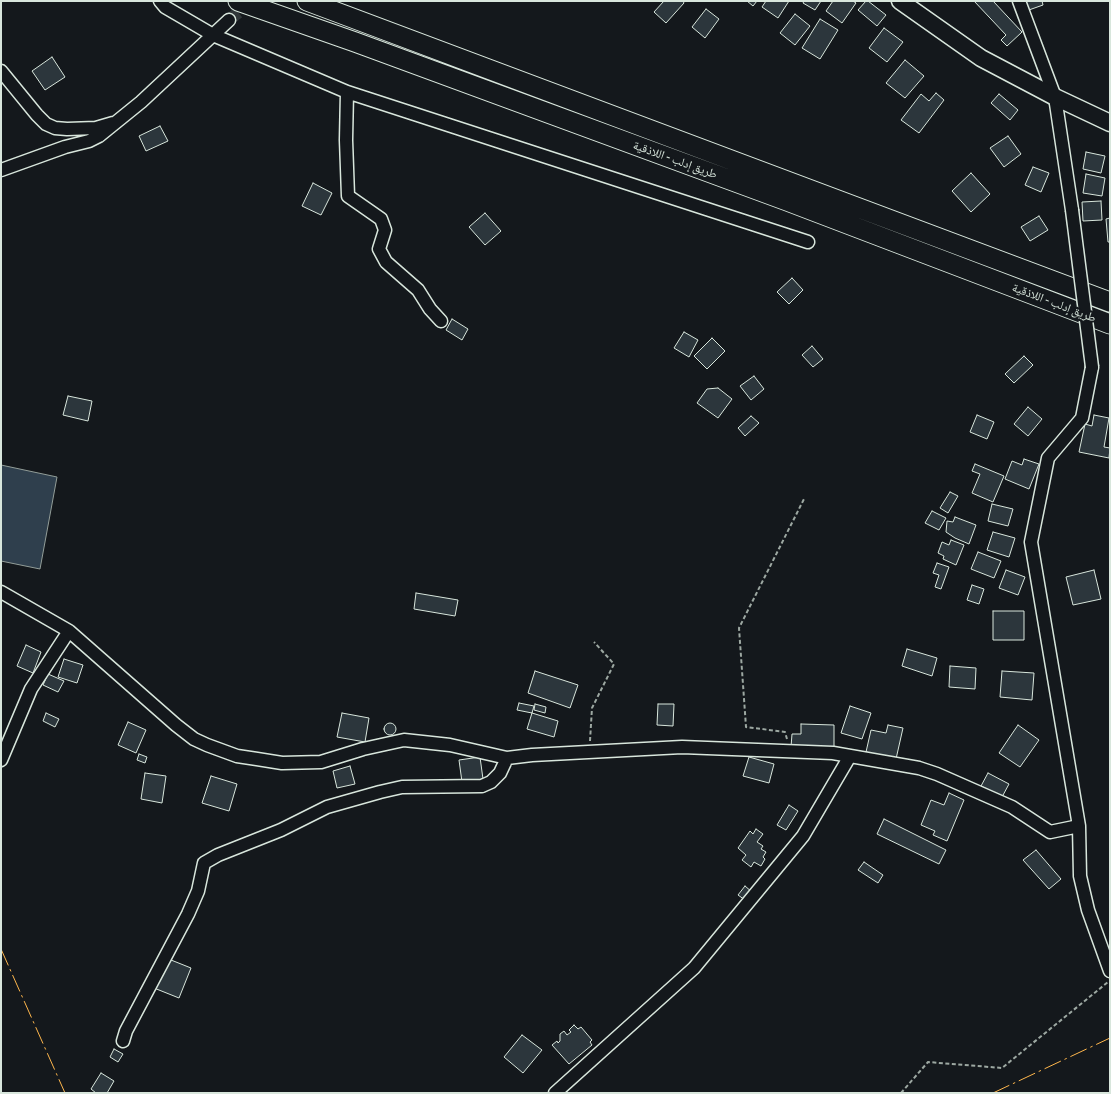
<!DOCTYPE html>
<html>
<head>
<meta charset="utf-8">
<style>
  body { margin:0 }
  #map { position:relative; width:1111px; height:1094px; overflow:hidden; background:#14181c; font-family:Literata,serif }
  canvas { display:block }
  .frame { position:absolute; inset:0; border:2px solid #d8e6dc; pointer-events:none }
</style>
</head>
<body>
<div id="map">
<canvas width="1111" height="1094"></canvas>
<div class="frame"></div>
</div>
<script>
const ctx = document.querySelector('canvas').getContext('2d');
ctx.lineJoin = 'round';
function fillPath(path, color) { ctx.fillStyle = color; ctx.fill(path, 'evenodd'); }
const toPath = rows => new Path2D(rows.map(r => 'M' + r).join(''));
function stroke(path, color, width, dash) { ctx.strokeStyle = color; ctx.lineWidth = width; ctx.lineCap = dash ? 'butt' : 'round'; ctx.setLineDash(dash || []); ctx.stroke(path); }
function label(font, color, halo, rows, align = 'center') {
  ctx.font = font + ' Literata,"Noto Naskh Arabic",serif'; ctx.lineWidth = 4; ctx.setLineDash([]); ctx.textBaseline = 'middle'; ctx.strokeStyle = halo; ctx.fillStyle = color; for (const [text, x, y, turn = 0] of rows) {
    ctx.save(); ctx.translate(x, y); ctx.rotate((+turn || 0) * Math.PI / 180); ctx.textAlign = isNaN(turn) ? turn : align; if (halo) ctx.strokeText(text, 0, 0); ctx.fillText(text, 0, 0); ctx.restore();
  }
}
const water = toPath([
  [1,465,57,477,40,569,1,561,1,465]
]);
fillPath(water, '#2f3f4d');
stroke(water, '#939e99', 1);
const building = toPath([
  [664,1,683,1,684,3,666,23,654,12,664,1],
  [747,1,757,1,753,6,747,1],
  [766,1,789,1,778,18,762,7,766,1],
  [804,1,821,1,815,10,803,3,804,1],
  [833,1,853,1,856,3,842,23,826,11,833,1],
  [866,1,868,1,886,15,877,26,858,10,866,1],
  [974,1,993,1,1022,32,1007,46,1001,40,1006,35,974,1],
  [1023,1,1042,1,1043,5,1026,11,1023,1],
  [706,9,719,19,705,38,692,27,706,9],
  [795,14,810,26,795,45,780,33,795,14],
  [820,19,838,30,820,59,802,48,820,19],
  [884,28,903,42,887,62,869,48,884,28],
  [52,57,65,77,45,90,32,71,52,57],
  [905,60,924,76,905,98,886,83,905,60],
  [936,93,944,100,919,133,901,120,921,94,929,101,936,93],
  [999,94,1018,110,1010,120,991,103,999,94],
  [160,126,168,141,146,151,139,136,160,126],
  [1008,136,1021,154,1004,167,990,148,1008,136],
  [1086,152,1105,156,1101,173,1083,169,1086,152],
  [1033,167,1049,173,1041,192,1025,185,1033,167],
  [971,173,990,194,971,212,952,191,971,173],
  [1086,174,1105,178,1102,196,1083,193,1086,174],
  [313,183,332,193,321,215,302,206,313,183],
  [1101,201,1102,220,1083,221,1082,202,1101,201],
  [485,213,501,231,485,245,469,227,485,213],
  [1039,216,1048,230,1030,241,1021,227,1039,216],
  [1110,218,1110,242,1108,242,1106,219,1110,218],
  [792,278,803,290,789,304,777,292,792,278],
  [452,319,468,329,462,340,446,330,452,319],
  [684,332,698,340,689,357,674,348,684,332],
  [712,338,725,351,707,369,694,356,712,338],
  [812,346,823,359,813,367,802,355,812,346],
  [1024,356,1033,365,1014,383,1005,374,1024,356],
  [754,376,764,389,751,400,740,386,754,376],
  [718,388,732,399,718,418,697,403,707,389,718,388],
  [68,396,92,401,88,421,63,415,68,396],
  [1028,407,1042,419,1028,436,1014,424,1028,407],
  [977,415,994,422,987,439,970,432,977,415],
  [1094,415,1109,418,1104,447,1110,448,1109,458,1079,452,1085,424,1092,426,1094,415],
  [751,416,759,423,745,436,738,428,751,416],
  [1024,459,1039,464,1029,489,1005,479,1012,461,1022,465,1024,459],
  [975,464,1004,476,993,502,972,493,980,474,972,471,975,464],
  [950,492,958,496,948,513,940,508,950,492],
  [992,504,1013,509,1008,526,988,521,992,504],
  [932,511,946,518,939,530,925,523,932,511],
  [955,517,976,525,969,544,955,538,946,532,947,521,953,522,955,517],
  [993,532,1015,538,1009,557,987,550,993,532],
  [951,540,964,545,956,565,943,559,944,556,938,553,942,542,949,545,951,540],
  [978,552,1001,561,994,578,971,569,978,552],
  [937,563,949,567,941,589,935,587,939,575,933,573,937,563],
  [1006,570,1025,577,1018,595,999,588,1006,570],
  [1094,570,1101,599,1073,605,1066,577,1094,570],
  [972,585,984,589,979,604,967,600,972,585],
  [416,593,458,600,455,616,414,609,416,593],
  [993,611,1024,611,1024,640,993,640,993,611],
  [26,645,41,652,33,673,17,666,26,645],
  [907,649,937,658,932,676,902,666,907,649],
  [64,659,83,665,77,683,58,677,64,659],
  [950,666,976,668,975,689,949,687,950,666],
  [535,671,578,685,570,708,528,693,535,671],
  [1002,671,1034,673,1032,700,1000,697,1002,671],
  [48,674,64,681,58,692,43,685,48,674],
  [519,703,534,706,532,713,517,710,519,703],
  [535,704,546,707,545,713,534,710,535,704],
  [658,704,674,704,673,726,657,725,658,704],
  [850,706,871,713,862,739,841,733,850,706],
  [46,713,59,719,55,727,43,721,46,713],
  [342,713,369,718,365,742,337,737,342,713],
  [532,713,558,721,554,737,527,729,532,713],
  [128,722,146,730,136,753,118,745,128,722],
  '384 729a6 6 0 1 1 12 0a6 6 0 1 1-12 0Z',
  [801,724,834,725,834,748,791,747,792,734,801,734,801,724],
  [888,725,903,728,896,759,866,752,871,730,886,733,888,725],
  [1018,725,1039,740,1020,767,999,753,1018,725],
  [139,754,147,757,145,763,137,760,139,754],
  [480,757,483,779,462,782,459,760,480,757],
  [749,757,774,764,769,783,743,776,749,757],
  [350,766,355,784,337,788,333,771,350,766],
  [145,773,166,776,162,803,141,799,145,773],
  [988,773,1009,784,1002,797,981,786,988,773],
  [211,776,237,784,229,811,202,803,211,776],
  [949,793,964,800,947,841,933,835,935,831,921,825,931,800,944,805,949,793],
  [789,805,798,811,786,830,777,825,789,805],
  [884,819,946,850,939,864,877,834,884,819],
  [756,829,763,834,757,842,763,846,761,849,766,852,763,857,765,859,761,866,754,862,751,867,742,860,746,855,738,848,750,831,753,834,756,829],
  [1036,850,1061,879,1049,889,1023,860,1036,850],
  [864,862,883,875,878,883,858,870,864,862],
  [745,886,752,892,745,900,738,895,745,886],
  [166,958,191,968,179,998,154,988,166,958],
  [574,1025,578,1029,581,1027,592,1040,590,1042,592,1045,569,1064,552,1045,557,1041,558,1043,560,1041,560,1034,564,1031,567,1035,571,1032,569,1030,574,1025],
  [522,1035,542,1050,523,1073,504,1057,522,1035],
  [114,1049,123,1054,118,1062,110,1057,114,1049],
  [101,1073,114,1081,107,1093,96,1093,91,1089,101,1073]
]);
fillPath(building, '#2c363c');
stroke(building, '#d8e6dc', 1);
stroke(toPath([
  [229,20,253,1]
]), '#313739', 12, [12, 6]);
const minor = toPath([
  [160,1,165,7,213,35,347,92,808,242],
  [1019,1,1055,97,1072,210],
  [1,71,37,115,46,124,55,128,67,129,96,128,113,123],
  [347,92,346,140,348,196,381,219,385,230,379,249,386,262,418,290,430,309,441,321],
  [1,170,65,147,89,141,99,136,141,102,229,20],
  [1,592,69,631,176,725,194,739,207,745,237,756,257,759,282,763,321,762,363,749,404,740,450,745,507,758,532,755,682,747,833,753,919,768,937,774,1012,807,1050,832,1079,826,1080,876,1088,910,1110,971],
  [1,760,31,689,69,631],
  [1079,826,1031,542,1048,458,1082,418,1092,367],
  [123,1041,126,1031,188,914,198,891,204,863,218,855,281,830,327,807,380,792,402,787,482,786,491,782,500,773,507,758],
  [555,1093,694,968,803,836,850,756]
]);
const major = toPath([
  [900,1,981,58,1055,97,1110,123]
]);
const highway = toPath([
  [238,1,355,42,787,201,1110,324],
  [307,1,1110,302]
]);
stroke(minor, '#d8e6dc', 15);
stroke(major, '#d8e6dc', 19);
stroke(highway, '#d8e6dc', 21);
stroke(toPath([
  [787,739,785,732,746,727,739,628,805,497],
  [590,741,592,708,614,664,594,642],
  [901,1093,928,1062,1002,1068,1108,982]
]), '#9da8a2', 2, [4, 2.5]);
stroke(minor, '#14181c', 12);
stroke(major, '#14181c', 16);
stroke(highway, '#14181c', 19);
const minorBridge = toPath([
  [1072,210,1092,367]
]);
stroke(minorBridge, '#d8e6dc', 15, []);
stroke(minorBridge, '#14181c', 12);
stroke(toPath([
  [1,949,65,1093],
  [993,1093,1110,1038]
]), '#ffb74d', 1, [18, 4, 2.5, 4]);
label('12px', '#d8e6dc', '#14181c', [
  ["طريق إدلب - اللاذقية",675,160,20],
  ["طريق إدلب - اللاذقية",1054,303,21]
]);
</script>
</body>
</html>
